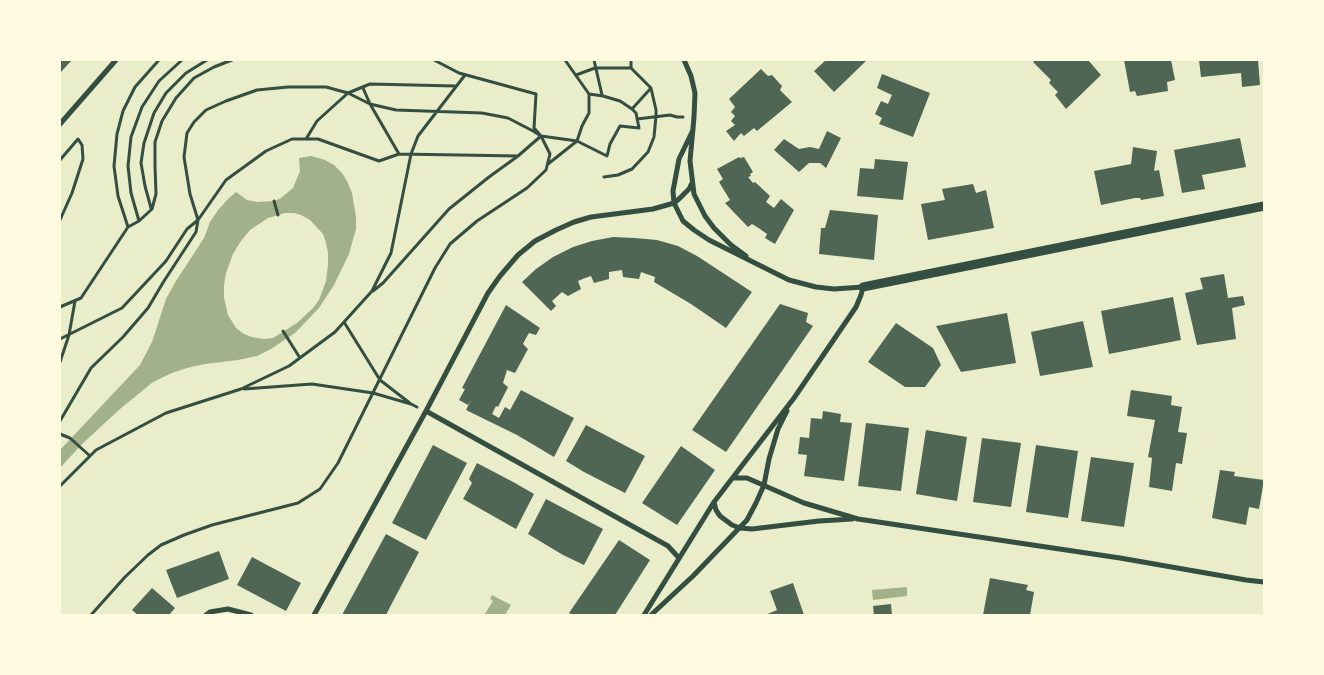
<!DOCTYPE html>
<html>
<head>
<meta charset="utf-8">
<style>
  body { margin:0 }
  #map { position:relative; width:1324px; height:675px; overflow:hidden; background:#e9edc9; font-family:Montserrat,sans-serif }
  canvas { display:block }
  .frame { position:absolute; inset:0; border:61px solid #fefae0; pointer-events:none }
</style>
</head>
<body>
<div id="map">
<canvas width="1324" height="675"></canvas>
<div class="frame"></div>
</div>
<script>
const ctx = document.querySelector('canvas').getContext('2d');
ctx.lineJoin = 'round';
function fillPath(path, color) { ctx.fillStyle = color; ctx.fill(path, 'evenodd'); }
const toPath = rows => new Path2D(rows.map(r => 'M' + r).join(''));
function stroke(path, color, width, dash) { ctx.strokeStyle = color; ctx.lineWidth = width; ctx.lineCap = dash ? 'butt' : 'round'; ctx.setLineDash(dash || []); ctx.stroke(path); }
fillPath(toPath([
  [311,156,325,160,334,165,342,173,347,181,352,193,356,217,356,229,349,254,334,285,319,308,295,333,271,349,257,356,238,360,205,364,187,368,172,373,153,382,120,409,81,445,60,468,60,450,140,365,152,342,166,299,176,281,204,238,210,222,218,210,228,199,236,192,247,200,257,202,274,201,281,198,293,188,300,171,299,158],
  [285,213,294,213,301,215,310,220,323,234,326,243,328,253,328,265,326,281,319,300,313,308,297,323,273,338,264,339,252,337,244,334,236,328,228,315,224,298,224,285,226,273,233,254,241,241,250,230,268,218],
  [907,587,907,596,873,600,872,590],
  [492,595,511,605,505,615,484,615,493,601,490,599]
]), '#a3b18a');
fillPath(toPath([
  [60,60,72,60,60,73],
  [826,60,867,60,834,92,814,71],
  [1035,60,1088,60,1101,75,1066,109,1055,95,1058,92,1049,83,1051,80,1033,62],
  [1124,60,1171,60,1175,80,1167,82,1168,91,1137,96,1135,91,1130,92],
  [1199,60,1258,60,1260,85,1242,87,1241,73,1201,77],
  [761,69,768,76,772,75,782,86,780,90,792,102,757,131,754,128,744,136,741,133,734,141,726,131,735,125,731,121,735,116,731,112,735,107,729,99],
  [882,74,930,93,913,137,879,124,882,118,875,114,881,101,888,104,892,95,877,88],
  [827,131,841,138,826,168,820,163,809,163,799,172,774,150,784,139,799,149,810,147,819,149],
  [1240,138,1246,167,1202,175,1205,189,1182,193,1174,150],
  [1133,147,1157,151,1154,171,1159,170,1164,196,1141,200,1140,198,1135,198,1101,205,1094,171,1131,164],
  [739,157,740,158,744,157,753,172,750,174,751,176,748,177,753,183,755,182,770,196,766,202,774,208,781,199,794,210,775,244,765,238,767,234,760,229,752,224,748,227,725,203,730,200,719,182,723,179,717,169],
  [875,159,908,162,903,200,857,196,860,168,874,169],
  [973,184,976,193,986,190,994,228,928,240,921,204,945,200,942,189],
  [830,210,878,215,874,260,819,254,821,228,825,228],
  [613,237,635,238,657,240,678,246,697,256,752,292,726,328,691,304,654,282,655,277,641,272,639,279,623,277,622,270,609,272,609,279,594,283,591,276,585,278,578,281,581,289,568,296,562,292,552,301,556,306,551,311,522,282,536,269,553,257,573,247,592,241],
  [1224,274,1228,298,1243,296,1245,305,1232,308,1236,339,1197,345,1185,293,1203,289,1200,278],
  [1173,297,1181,340,1109,354,1101,311],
  [780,304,808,313,806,322,813,326,726,452,692,430],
  [506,305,540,328,536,335,529,333,526,338,523,344,528,349,515,373,507,370,503,383,508,387,498,407,496,406,492,414,499,418,505,407,510,410,521,390,574,418,554,457,517,435,466,410,471,400,468,405,459,400,465,389,462,388],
  [1007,313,1016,363,961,372,936,326],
  [1083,321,1093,367,1040,376,1031,332],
  [896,323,933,348,941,365,925,387,905,387,868,362],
  [1131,390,1172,396,1171,405,1182,407,1178,432,1187,433,1182,464,1176,463,1172,491,1149,487,1152,458,1148,457,1155,420,1127,416],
  [823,411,841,414,840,422,852,423,844,481,804,476,807,455,798,454,800,437,809,438,811,418,822,419],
  [866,423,909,428,901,491,858,486],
  [586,425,645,456,625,493,584,472,566,461],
  [926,430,967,437,957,501,916,494],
  [982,438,1021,443,1011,507,973,502],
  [433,445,467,463,426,540,392,523],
  [1036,445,1078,451,1068,518,1026,512],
  [681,446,715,470,677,525,642,503],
  [1091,457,1134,463,1124,527,1081,521],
  [477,463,515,483,534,494,516,529,463,499,472,483,469,479],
  [1220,470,1235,472,1234,476,1264,480,1259,509,1249,507,1246,525,1212,518],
  [546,499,603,529,584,565,563,555,528,534],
  [386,534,419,552,390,607,386,615,342,615],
  [619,540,650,560,615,615,573,615,569,613],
  [219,551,229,579,177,598,166,570],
  [252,557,301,583,286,611,237,585],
  [990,578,1028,585,1026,590,1034,592,1030,615,983,615],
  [793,583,804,615,765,615,777,610,770,591],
  [152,588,175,608,169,615,138,615,132,610],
  [891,604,892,615,874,615,873,606]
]), '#4f6655');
stroke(toPath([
  [434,60,459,73,536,94,534,128,541,136,577,141],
  [565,60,589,94],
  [594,60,602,95],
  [631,60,631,68,651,88,632,109],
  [576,75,595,68,631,68],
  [363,88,370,104,399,154],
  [589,94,603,96,620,101,632,109,636,113,639,128,620,126,610,144,607,156,577,141,582,126,589,113,589,94],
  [637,119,670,115,677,117,683,117],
  [306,139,317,121,348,93,370,84,455,86],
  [60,160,78,139,82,145,83,159,72,193,60,220],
  [548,164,577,141],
  [604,177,618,175,632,169,648,152,654,137,656,116,656,110,651,88],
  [274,201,278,215],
  [151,208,145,186,141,163,144,143,154,113,166,93,186,73,207,60],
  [139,221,131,193,128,166,131,137,142,107,159,81,182,60],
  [128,227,118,196,114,166,117,134,123,111,135,87,159,60],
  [373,291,383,283,449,209,489,177,518,156],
  [60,307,81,298,128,227,139,221,152,209,156,194,155,166,155,142,162,121,176,98,194,78,214,67,232,60],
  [344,322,380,380,411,404,417,407],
  [283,331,300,358],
  [60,339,122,308,166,261,187,229,198,220,226,180,266,151,292,139,318,139,379,161,399,154,518,156,541,136],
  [60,362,69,335,75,301],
  [244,389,312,384,373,393,411,404],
  [60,421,91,368,123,337,148,308,164,281,196,232,198,220,190,194,184,157,187,133,194,122,206,110,226,101,257,90,288,87,326,87,348,93,370,104,396,110,482,113,508,118,533,131,541,136,550,154,546,170,527,188,477,221,450,244,435,268,338,463,320,489,298,503,212,525,184,535,161,545,148,555,125,577,91,615],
  [60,434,70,438,90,456],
  [60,486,96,450,166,413,241,389,289,366,335,332,372,291,391,253,411,154,418,136,465,75]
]), '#344e41', 3);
stroke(toPath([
  [684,60,691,76,695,93,694,117,690,161,694,194,705,216,714,228,731,245,746,256],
  [60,124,116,60],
  [426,411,668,546,679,558],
  [734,478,747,478,804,503,858,519,1120,558,1246,580,1264,582],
  [714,502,716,510,720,516,732,525,740,528,752,529,819,521,852,519],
  [206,615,210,612,228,609,251,615],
  [314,615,426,411,488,293,500,276,518,255,535,241,556,230,574,222,591,217,653,209,674,203,680,198,689,189,692,183],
  [644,615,714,502,794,398,856,307,861,295,863,287,834,289,816,287,789,280,709,240,694,230,683,221,674,203,673,191,679,159,693,130],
  [651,615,693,576,747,520,756,503,764,485,769,459,778,429,787,411]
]), '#344e41', 5);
stroke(toPath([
  [863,287,1264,206]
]), '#344e41', 9);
</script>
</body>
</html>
